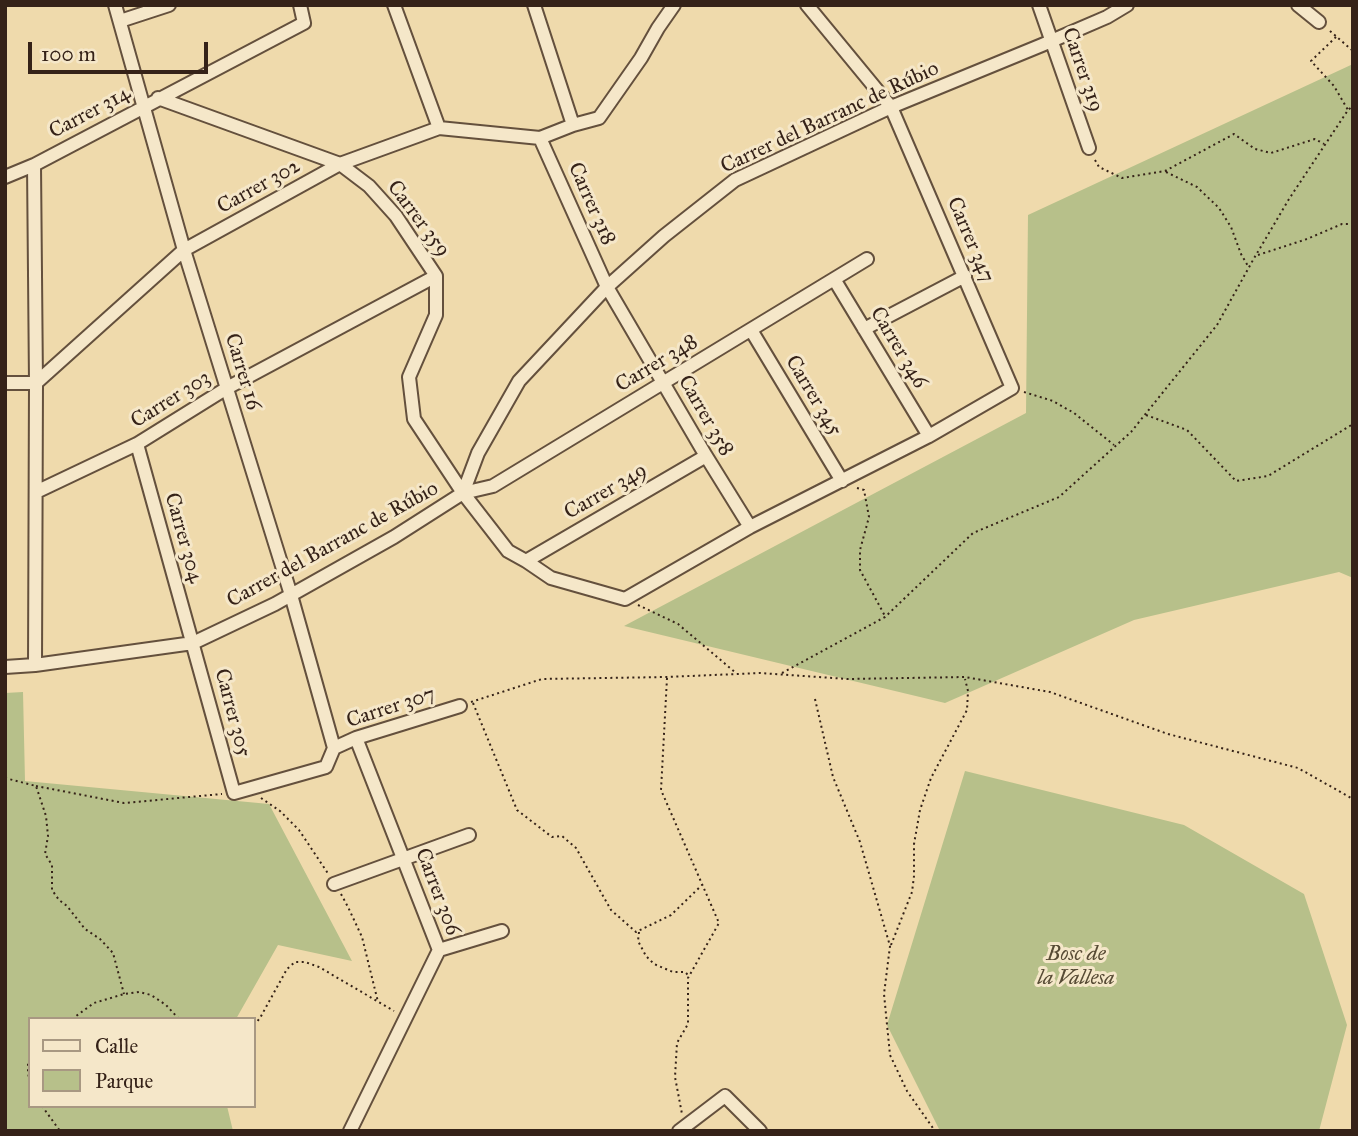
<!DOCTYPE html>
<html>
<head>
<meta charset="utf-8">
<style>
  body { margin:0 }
  #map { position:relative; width:1358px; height:1136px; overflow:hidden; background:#efdaac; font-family:"IM FELL Great Primer",serif }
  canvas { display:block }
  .frame { position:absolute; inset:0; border:7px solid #352218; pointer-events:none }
  .legend { position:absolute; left:28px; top:1017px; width:228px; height:91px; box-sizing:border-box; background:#f5e7c9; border:2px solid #a89882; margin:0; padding:9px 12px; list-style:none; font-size:21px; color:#352218 }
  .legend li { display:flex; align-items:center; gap:14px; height:35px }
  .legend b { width:35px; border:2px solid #a89882 }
  .scale { position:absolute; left:28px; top:42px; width:180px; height:32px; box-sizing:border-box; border:4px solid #352218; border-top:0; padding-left:9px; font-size:21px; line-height:24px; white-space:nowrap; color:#352218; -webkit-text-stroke:5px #f5e7c9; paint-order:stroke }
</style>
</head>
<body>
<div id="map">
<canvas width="1358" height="1136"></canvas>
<div class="frame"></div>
<ul class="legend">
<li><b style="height:9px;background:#f5e7c9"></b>Calle</li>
<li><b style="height:19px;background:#b7c08a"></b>Parque</li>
</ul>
<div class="scale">100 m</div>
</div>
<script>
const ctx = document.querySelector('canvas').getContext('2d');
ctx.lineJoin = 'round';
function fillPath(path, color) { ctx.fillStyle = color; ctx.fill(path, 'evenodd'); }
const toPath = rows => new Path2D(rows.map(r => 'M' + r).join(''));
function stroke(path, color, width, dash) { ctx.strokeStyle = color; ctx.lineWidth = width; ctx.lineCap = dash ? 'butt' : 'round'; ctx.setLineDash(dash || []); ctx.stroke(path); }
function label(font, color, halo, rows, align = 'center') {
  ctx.font = font + ' "IM FELL Great Primer",serif'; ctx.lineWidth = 6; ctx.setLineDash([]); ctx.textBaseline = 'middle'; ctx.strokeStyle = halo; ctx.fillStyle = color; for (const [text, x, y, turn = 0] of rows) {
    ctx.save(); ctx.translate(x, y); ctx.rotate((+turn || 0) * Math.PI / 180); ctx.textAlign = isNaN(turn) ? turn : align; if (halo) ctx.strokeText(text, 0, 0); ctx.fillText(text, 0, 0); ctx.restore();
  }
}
fillPath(toPath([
  [1353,64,1353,578,1339,572,1134,620,945,703,624,626,1026,413,1028,215],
  [23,692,25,781,269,804,352,961,278,945,236,1019,30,1019,30,1106,227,1106,233,1131,5,1131,5,693],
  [965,771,1184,825,1304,894,1347,1025,1319,1131,940,1131,887,1025]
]), '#b7c08a');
const street = toPath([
  [115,5,184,250,291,595,334,748],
  [394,5,439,128],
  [534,5,573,125],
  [1039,5,1089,148],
  [1298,5,1319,22],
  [120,21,169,5],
  [158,98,340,164,369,186,396,216,436,276,436,315,409,377,414,419,463,493,508,551,526,561,551,578,625,599,750,527,929,436,1012,388,891,107,807,5],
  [540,138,607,287,706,456,750,527],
  [34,165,36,383,35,665],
  [5,177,34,165,304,23,300,5],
  [834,279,929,436],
  [864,329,965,276],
  [751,330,842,481],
  [5,383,36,383,184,250,340,164,439,128,540,138,573,125,599,118,641,58,658,28,674,5],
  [137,444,234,793,326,767,334,748],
  [36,492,137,444,227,388,436,276],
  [463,493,493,486,867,259],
  [526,561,706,456],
  [5,667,35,665,193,643,275,604,394,537,463,493,478,453,519,381,607,287,664,236,735,180,891,107,1042,45,1107,17,1127,5],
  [334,748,356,738,460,706],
  [334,884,469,835],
  [439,950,502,931],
  [350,1131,439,950,356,738],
  [679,1131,725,1096,760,1131]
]);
stroke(street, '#64503d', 16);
stroke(toPath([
  [1330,31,1353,51],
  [1336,37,1311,61,1334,86,1348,110],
  [1095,160,1099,167,1122,178,1165,171,1234,134,1255,149,1271,153,1315,139,1324,144],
  [1166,172,1197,187,1219,208,1231,227,1241,254,1248,266],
  [1258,255,1307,239,1342,224,1353,224],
  [1024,392,1053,401,1074,413,1114,445],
  [1146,415,1187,430,1236,481,1268,476,1353,424],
  [857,488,864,490,869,517,860,550,860,570,885,616],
  [638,605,678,624,736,673],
  [782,673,885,617,973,533,1059,497,1131,432,1217,325,1253,260,1289,199,1348,110,1353,106],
  [667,678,661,790,719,923,688,978,688,1024,677,1043,675,1077,682,1114],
  [815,699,833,777,860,842,890,946,884,994,890,1055,907,1091,935,1131],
  [471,702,542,679,667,677,760,673,847,679,965,677,1050,692,1168,734,1298,768,1353,799],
  [473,703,517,810,552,837,562,836,576,848,611,910,636,932,671,915,702,885],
  [5,778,36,786,46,816,48,836,45,854,52,865,52,890,59,900,67,906,85,929,100,939,113,953,124,994],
  [36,786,124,803,222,794],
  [261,798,280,811,299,830,329,875],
  [341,894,348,907,362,937,378,1002],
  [639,932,638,941,646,956,654,964,673,972,685,972,688,975],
  [891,945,912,892,914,876,914,844,920,810,931,778,967,710,968,691,965,679],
  [72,1019,94,1003,124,994,139,992,151,995,166,1005,179,1019],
  [254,1025,260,1018,287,969,295,962,305,962,319,967,394,1011],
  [30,1059,28,1061,28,1073,30,1082],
  [42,1106,60,1131]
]), '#352218', 2, [2, 3.5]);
stroke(street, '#f5e7c9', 12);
label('21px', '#352218', '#f5e7c9', [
  ["Carrer 319",1082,70,71],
  ["Carrer 314",90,113,-28],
  ["Carrer del Barranc de Rúbio",830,118,-25],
  ["Carrer 302",259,187,-29],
  ["Carrer 318",591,204,66],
  ["Carrer 359",418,219,53],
  ["Carrer 347",970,240,67],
  ["Carrer 346",898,348,59],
  ["Carrer 348",657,364,-31],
  ["Carrer 16",242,372,73],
  ["Carrer 345",813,396,59],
  ["Carrer 303",171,400,-32],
  ["Carrer 358",705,416,60],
  ["Carrer 349",606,492,-30],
  ["Carrer 304",183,538,74],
  ["Carrer del Barranc de Rúbio",333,545,-29],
  ["Carrer 307",391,708,-18],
  ["Carrer 305",232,713,75],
  ["Carrer 306",437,892,69]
]);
label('italic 21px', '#564a34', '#f5e7c9', [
  ["Bosc de",1076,955],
  ["la Vallesa",1076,979]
]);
</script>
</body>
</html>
